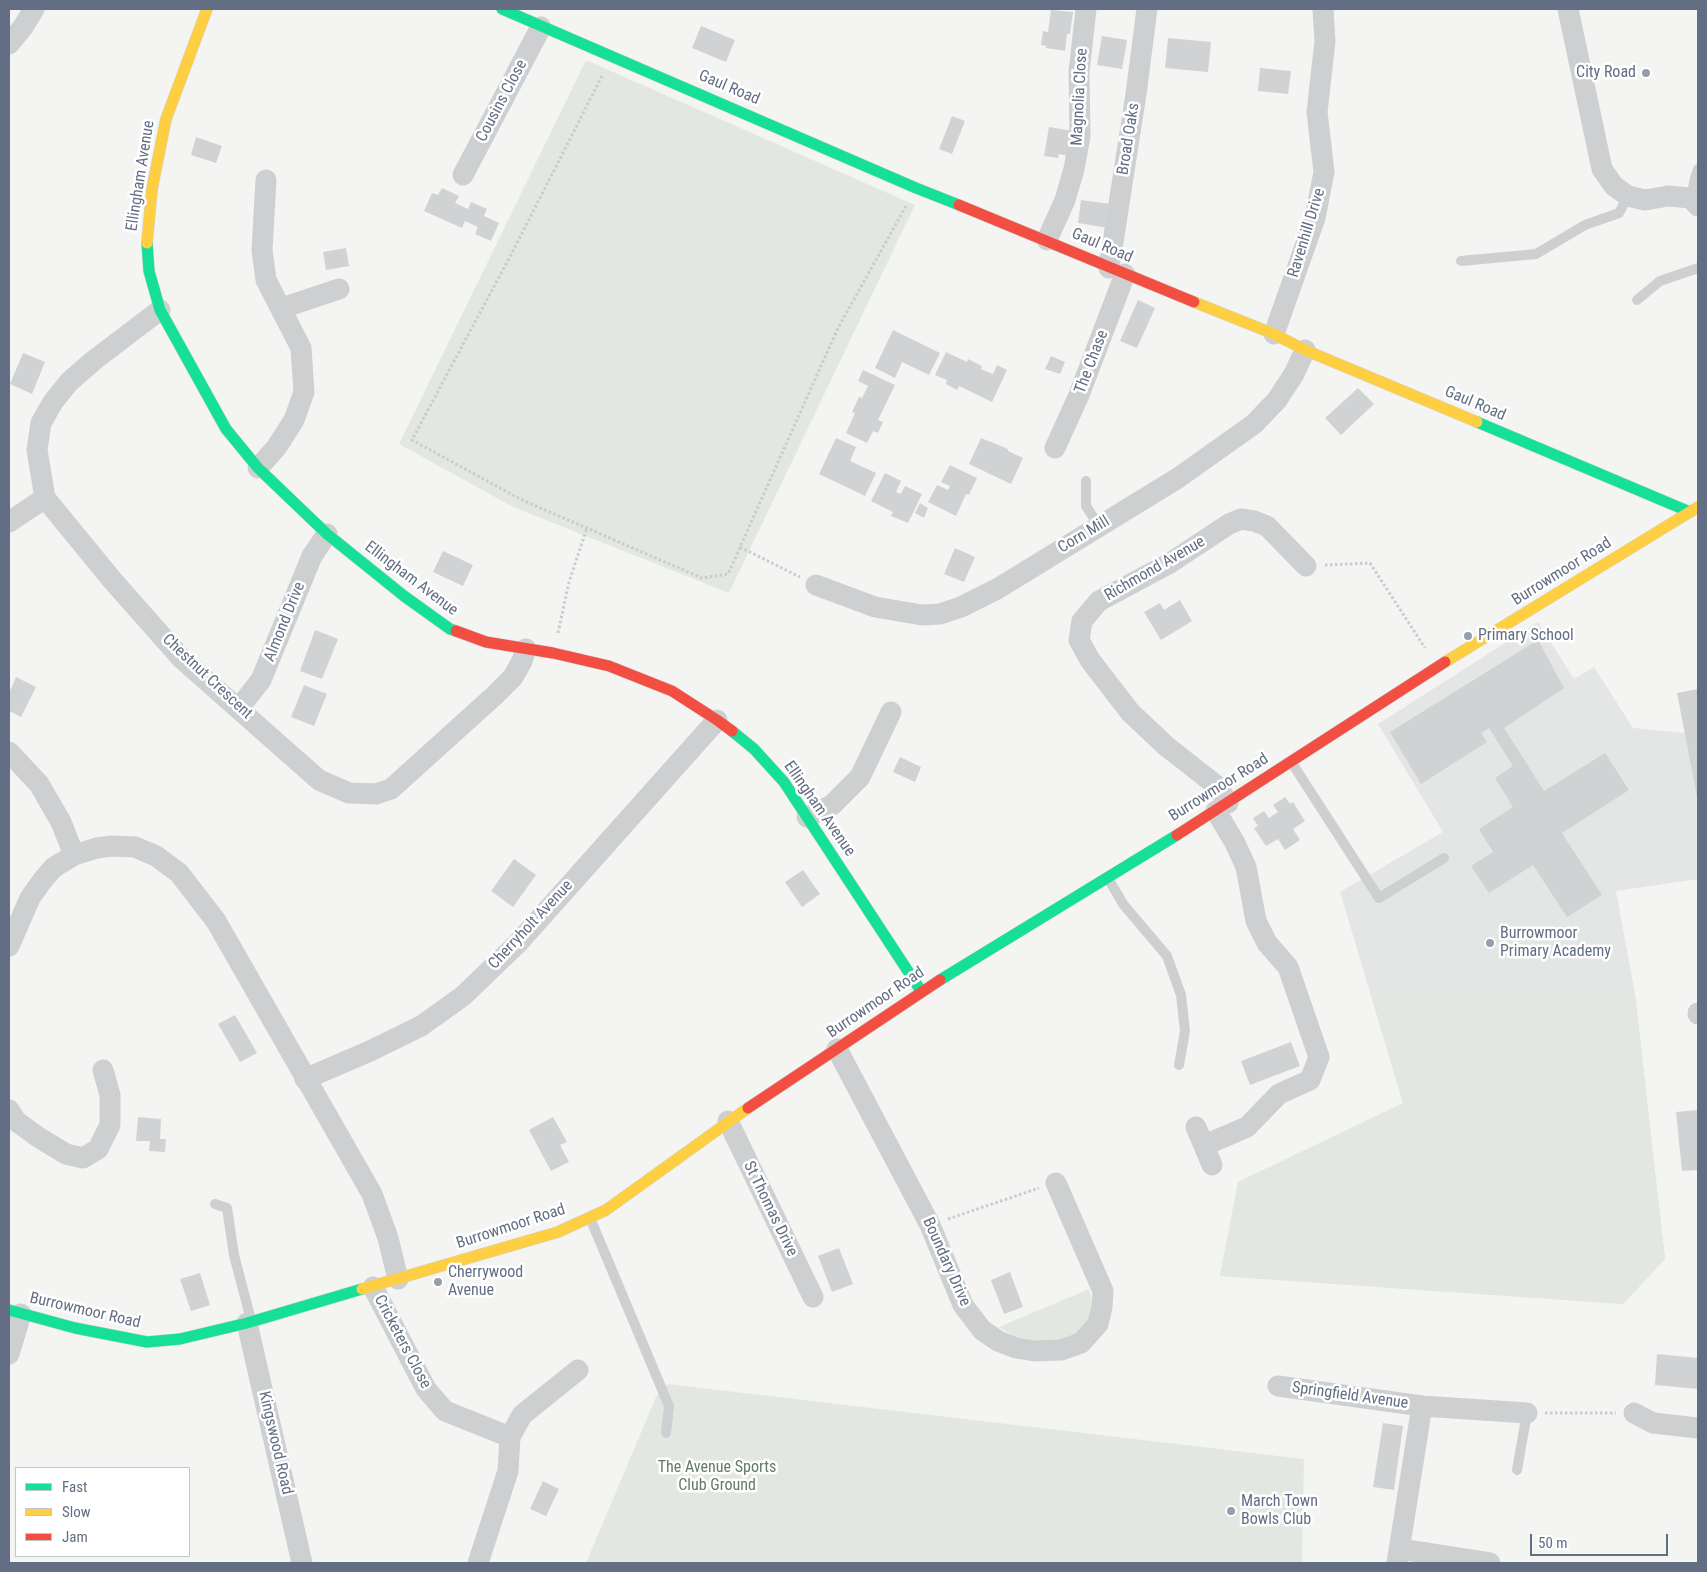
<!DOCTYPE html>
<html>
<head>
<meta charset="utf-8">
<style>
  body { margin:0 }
  #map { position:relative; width:1707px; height:1572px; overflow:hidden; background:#f4f5f3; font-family:"Roboto Condensed",sans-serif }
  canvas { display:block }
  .frame { position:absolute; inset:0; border:10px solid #636e84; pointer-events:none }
  .legend { position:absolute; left:15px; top:1467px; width:175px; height:90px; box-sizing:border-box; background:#fff; border:1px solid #c1c5ce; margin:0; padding:6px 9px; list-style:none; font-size:15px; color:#636e84 }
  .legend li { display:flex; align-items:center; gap:10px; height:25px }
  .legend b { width:25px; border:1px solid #c1c5ce }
  .scale { position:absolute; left:1530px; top:1534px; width:138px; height:22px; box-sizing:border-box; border:2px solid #636e84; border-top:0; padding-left:6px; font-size:15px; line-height:18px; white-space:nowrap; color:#636e84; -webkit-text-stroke:4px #fff; paint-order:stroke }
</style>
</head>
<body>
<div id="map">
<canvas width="1707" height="1572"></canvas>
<div class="frame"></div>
<ul class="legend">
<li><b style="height:6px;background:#16e098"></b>Fast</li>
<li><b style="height:6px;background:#ffcf43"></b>Slow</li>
<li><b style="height:6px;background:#f24e42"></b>Jam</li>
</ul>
<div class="scale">50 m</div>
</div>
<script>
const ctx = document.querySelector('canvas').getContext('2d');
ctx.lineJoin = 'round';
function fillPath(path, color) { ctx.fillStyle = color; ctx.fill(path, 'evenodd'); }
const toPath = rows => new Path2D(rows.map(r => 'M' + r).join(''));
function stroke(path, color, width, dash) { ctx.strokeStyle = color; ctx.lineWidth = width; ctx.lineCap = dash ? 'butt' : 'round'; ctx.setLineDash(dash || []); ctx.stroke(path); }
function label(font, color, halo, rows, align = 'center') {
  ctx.font = font + ' "Roboto Condensed",sans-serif'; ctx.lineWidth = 5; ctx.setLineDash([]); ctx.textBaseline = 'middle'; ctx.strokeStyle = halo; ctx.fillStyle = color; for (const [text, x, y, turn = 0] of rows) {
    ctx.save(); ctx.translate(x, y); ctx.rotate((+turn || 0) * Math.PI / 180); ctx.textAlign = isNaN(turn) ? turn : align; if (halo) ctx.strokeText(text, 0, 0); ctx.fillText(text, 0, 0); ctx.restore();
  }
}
fillPath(toPath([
  [1538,622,1574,679,1594,667,1633,728,1685,733,1698,801,1698,879,1616,891,1635,994,1665,1259,1623,1304,1220,1276,1238,1182,1403,1103,1340,892,1443,832,1378,724]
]), '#e4e5e5');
fillPath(toPath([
  [586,60,915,205,729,593,513,507,399,444],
  [1635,994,1665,1259,1623,1304,1220,1276,1238,1182,1403,1104,1372,998],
  [1089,1289,1092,1301,1092,1312,1086,1325,1075,1338,1054,1342,1030,1340,1013,1336,999,1327],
  [668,1384,1304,1459,1302,1563,586,1563,656,1397]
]), '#e2e8e1');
fillPath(toPath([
  [1051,10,1073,12,1070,34,1067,34,1065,51,1046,48,1046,46,1041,45,1043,31,1048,32],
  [701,26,735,40,726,62,692,48],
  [1102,36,1127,40,1122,69,1097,65],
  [1168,38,1211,42,1208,72,1165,68],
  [1260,68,1291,71,1288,94,1258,91],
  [952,116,965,121,952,154,939,149],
  [1049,127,1073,131,1069,156,1059,154,1058,158,1044,156],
  [196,137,222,146,216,163,191,155],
  [442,188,459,196,455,203,468,209,471,202,487,209,484,216,499,223,491,241,475,234,478,227,465,221,462,228,424,211,432,193,438,195],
  [1081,200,1111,204,1108,228,1078,223],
  [346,248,349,266,326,270,323,252],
  [1138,300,1155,308,1137,348,1120,341],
  [893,330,940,353,929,375,902,362,895,378,875,368],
  [946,352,967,362,968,359,982,366,981,369,993,374,997,365,1007,370,992,402,959,386,957,390,946,384,947,380,935,375],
  [23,353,45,362,32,394,10,384],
  [1051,356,1065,362,1060,374,1045,369],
  [863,370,895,385,878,420,883,422,878,433,873,431,867,443,846,433,855,413,852,412,859,397,862,398,868,386,858,381],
  [1358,388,1374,404,1341,435,1325,418],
  [836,438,856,447,850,461,876,473,865,496,819,474],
  [981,438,1008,449,1008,451,1023,458,1011,484,969,464],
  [950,465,977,478,969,495,966,494,956,516,928,502,937,485,948,490,950,486,941,482],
  [885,473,901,481,896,492,901,494,905,486,922,494,908,523,891,516,893,512,871,501],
  [920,503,928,508,924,518,915,513],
  [955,548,975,557,964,582,944,574],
  [443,551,473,565,463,586,433,572],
  [1180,600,1192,621,1161,640,1144,612,1160,603,1164,610],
  [315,630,338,639,322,679,300,671],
  [1538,640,1564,688,1504,728,1544,791,1605,753,1629,790,1562,833,1602,895,1567,917,1533,865,1489,893,1471,866,1493,852,1479,829,1513,807,1495,778,1513,766,1489,728,1481,733,1487,742,1421,784,1390,732],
  [16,677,36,687,21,717,9,711,9,693],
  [304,685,327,694,314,726,291,717],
  [1698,689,1698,797,1697,797,1677,693],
  [900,757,921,767,915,782,893,772],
  [1285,797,1290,804,1293,802,1305,821,1293,829,1300,840,1285,850,1278,839,1266,846,1254,828,1258,826,1253,818,1264,811,1269,818,1278,812,1273,805],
  [514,859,536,875,513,907,491,891],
  [803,870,820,894,802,907,785,882],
  [235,1015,257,1053,240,1062,218,1024],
  [1291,1042,1300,1066,1250,1085,1241,1061],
  [1698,1110,1698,1170,1682,1171,1676,1112],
  [138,1117,161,1119,160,1139,166,1139,165,1152,149,1151,150,1141,136,1141],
  [553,1117,567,1142,560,1145,569,1162,551,1171,529,1130],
  [839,1248,853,1284,832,1292,818,1256],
  [1010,1272,1023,1307,1004,1314,991,1280],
  [200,1273,210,1305,191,1311,180,1279],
  [1657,1354,1698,1358,1698,1389,1655,1385],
  [1383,1423,1403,1426,1394,1490,1373,1487],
  [543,1481,559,1489,546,1516,530,1509]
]), '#d1d2d3');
const fast = toPath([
  [502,9,916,188,959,205],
  [147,243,149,271,160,310,226,429,258,468,327,534,404,596,450,629,456,631],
  [1477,422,1690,512],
  [732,731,754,749,784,782,921,991],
  [940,980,1177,835],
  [9,1310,75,1328,147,1342,180,1339,247,1323,362,1289]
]);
const slow = toPath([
  [147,243,152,189,166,119,207,9],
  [1194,302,1274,334,1305,350,1477,422],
  [1445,662,1698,507],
  [362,1289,558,1232,606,1210,748,1108]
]);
const jam = toPath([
  [959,205,1194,302],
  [456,631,486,642,553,653,609,666,672,691,717,720,732,731],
  [1177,835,1445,662],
  [748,1108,940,980]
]);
stroke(fast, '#d1d2d3', 12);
stroke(slow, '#d1d2d3', 12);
stroke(jam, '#d1d2d3', 12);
stroke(toPath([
  [602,76,514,249,412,440,522,500,702,578,728,574,838,328,906,206],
  [740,547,800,577],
  [1325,565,1370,563,1425,648],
  [558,633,569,582,587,528],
  [948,1219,1039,1188],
  [1545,1413,1616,1413]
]), '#cacbcd', 3, [2.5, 2.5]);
stroke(toPath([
  [1691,198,1695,178,1698,169],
  [1461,261,1536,254,1585,225,1619,213,1628,196],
  [1637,300,1660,281,1698,268],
  [1086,481,1086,506,1099,526],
  [1292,763,1379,898,1444,858],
  [1108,878,1123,904,1167,956,1181,995,1185,1031,1179,1065],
  [215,1204,227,1208,234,1255,251,1320],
  [590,1218,669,1406,666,1433],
  [1517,1470,1527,1413]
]), '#cecfd0', 10);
stroke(toPath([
  [1568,9,1602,169,1614,186,1628,196,1645,200,1668,196,1691,198,1698,206],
  [9,44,23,27,34,9],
  [463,175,541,27],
  [1047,240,1065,200,1074,169,1080,136,1079,72,1086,9],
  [1109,268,1136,94,1147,9],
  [282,308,339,289],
  [160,310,93,361,69,382,53,402,41,423,37,450,45,498,113,581,182,659,319,780,349,793,376,794,391,789,494,696,513,677,522,661,526,649],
  [1274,334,1315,218,1324,172,1317,112,1325,41,1323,9],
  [1055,448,1079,395,1125,274],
  [258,468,276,448,294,420,304,392,301,348,266,280,262,250,266,180],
  [9,522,45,498],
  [816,585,875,607,922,615,940,614,961,607,997,589,1178,478,1254,424,1277,400,1294,374,1305,350],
  [239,708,261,680,312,556,327,534],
  [9,752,39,784,61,822,74,855],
  [1228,803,1217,786,1166,746,1130,712,1090,660,1079,640,1082,621,1099,601,1170,563,1229,524,1241,519,1254,521,1267,526,1306,566],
  [807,817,832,805,860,777,891,712],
  [9,946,30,898,42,881,53,868,74,855,97,848,112,846,135,847,156,856,179,873,216,921,372,1194,388,1238,398,1279],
  [1698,1013,1698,1014],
  [837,1049,930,1225,963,1305,982,1330,998,1341,1016,1348,1035,1351,1061,1350,1081,1343,1098,1324,1102,1307,1103,1291,1056,1183],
  [305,1079,370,1051,421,1026,463,996,518,943,717,720],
  [9,1110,16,1121,38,1137,66,1154,83,1158,98,1149,110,1125,110,1095,103,1070],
  [728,1121,813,1297],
  [1196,1127,1212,1165],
  [1205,1145,1247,1127,1279,1094,1310,1080,1319,1057,1288,967,1267,943,1256,921,1246,867,1235,843,1216,811],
  [373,1287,426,1389,445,1411,510,1437],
  [247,1323,302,1563],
  [9,1354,21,1314],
  [1278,1386,1422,1406,1527,1413],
  [1634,1413,1653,1423,1698,1428],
  [1400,1549,1490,1563],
  [478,1563,508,1471,510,1437,522,1415,578,1370],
  [1397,1563,1422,1406]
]), '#cecfd0', 21);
stroke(fast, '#16e098', 11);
stroke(slow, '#ffcf43', 11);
stroke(jam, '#f24e42', 11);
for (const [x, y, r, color] of [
  [1646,73,5,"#969dab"],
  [1468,636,5,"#969dab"],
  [1490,943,5,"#969dab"],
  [438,1282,5,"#969dab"],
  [1231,1511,5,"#969dab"]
]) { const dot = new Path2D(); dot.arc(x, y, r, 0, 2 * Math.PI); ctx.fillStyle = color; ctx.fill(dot); stroke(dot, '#fff', 2); }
label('16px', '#636e84', '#fff', [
  ["City Road",1636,73,"right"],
  ["Primary School",1478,636],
  ["Burrowmoor",1500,934],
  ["Primary Academy",1500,952],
  ["Cherrywood",448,1273],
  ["Avenue",448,1291],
  ["March Town",1241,1502],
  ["Bowls Club",1241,1520]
], 'left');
label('16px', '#636e84', '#fff', [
  ["Gaul Road",729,88,23],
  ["Magnolia Close",1080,97,-87],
  ["Cousins Close",502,101,-62],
  ["Broad Oaks",1129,139,-81],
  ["Ellingham Avenue",141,176,-81],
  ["Ravenhill Drive",1307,233,-73],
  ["Gaul Road",1102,246,23],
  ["The Chase",1092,362,-69],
  ["Gaul Road",1475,404,23],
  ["Corn Mill",1084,535,-31],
  ["Richmond Avenue",1155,569,-30],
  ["Burrowmoor Road",1562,572,-32],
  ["Ellingham Avenue",411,579,37],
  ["Almond Drive",285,622,-68],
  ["Chestnut Crescent",207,677,43],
  ["Burrowmoor Road",1219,788,-32],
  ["Ellingham Avenue",819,809,55],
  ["Cherryholt Avenue",531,925,-47],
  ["Burrowmoor Road",876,1003,-34],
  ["St Thomas Drive",770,1209,64],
  ["Burrowmoor Road",511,1227,-18],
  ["Boundary Drive",946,1262,66],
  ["Burrowmoor Road",85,1311,13],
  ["Cricketers Close",402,1342,62],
  ["Springfield Avenue",1350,1396,8],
  ["Kingswood Road",275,1443,77]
]);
label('16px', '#627b64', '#fff', [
  ["The Avenue Sports",717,1468],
  ["Club Ground",717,1486]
]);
</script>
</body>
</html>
